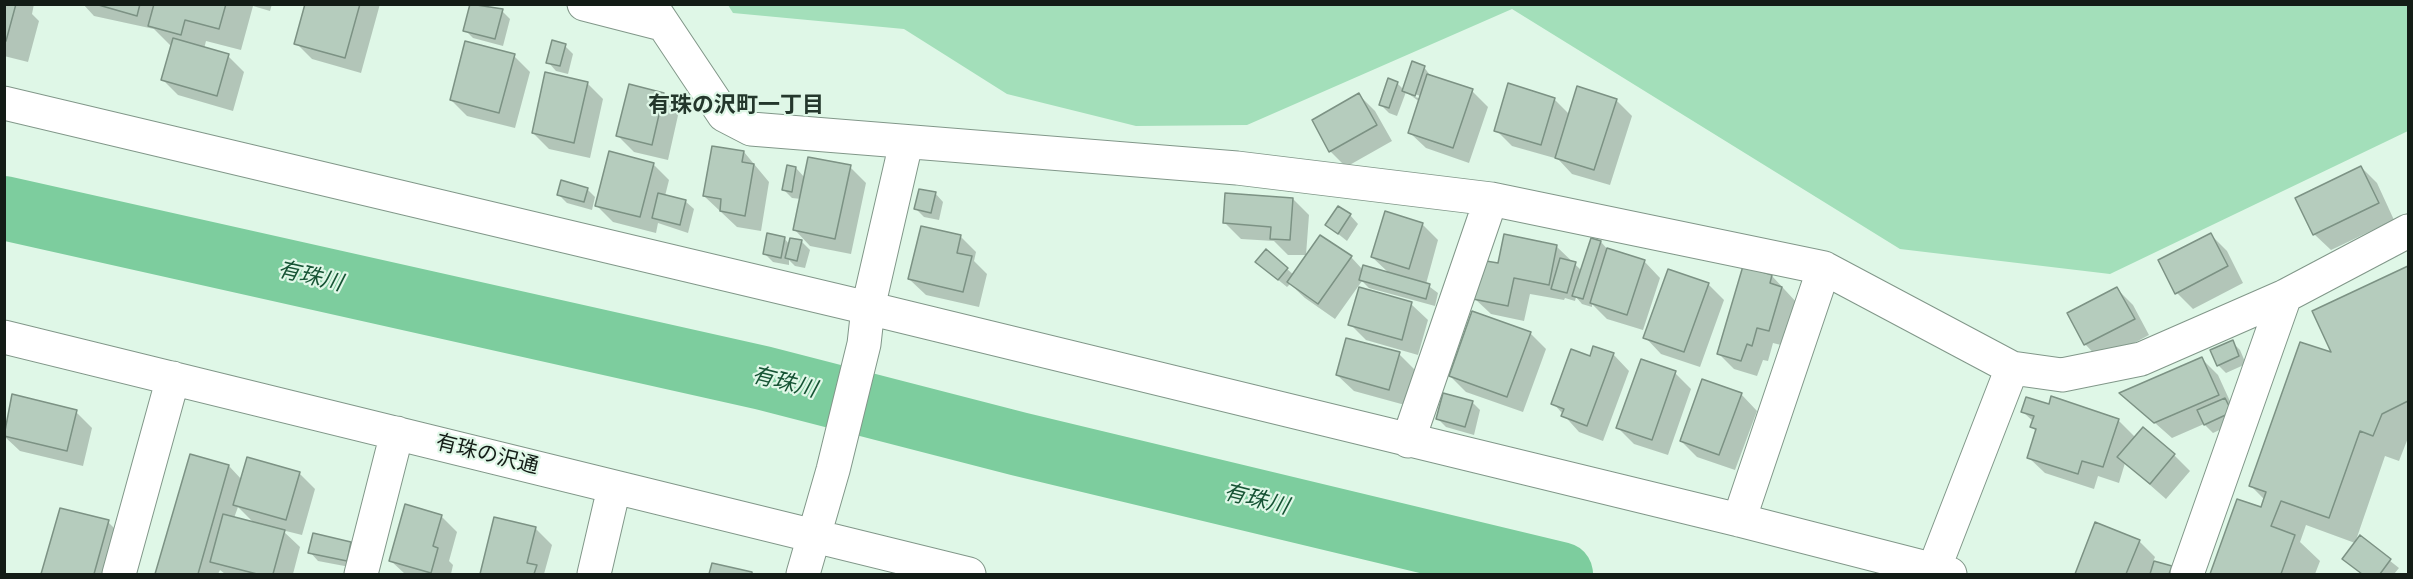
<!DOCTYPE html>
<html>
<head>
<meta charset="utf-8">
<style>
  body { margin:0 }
  #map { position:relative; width:2413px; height:579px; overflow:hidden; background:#dff7e7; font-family:Helvetica,sans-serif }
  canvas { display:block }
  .frame { position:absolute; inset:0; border:6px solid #131c16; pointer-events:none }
</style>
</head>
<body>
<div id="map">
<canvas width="2413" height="579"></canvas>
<div class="frame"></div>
</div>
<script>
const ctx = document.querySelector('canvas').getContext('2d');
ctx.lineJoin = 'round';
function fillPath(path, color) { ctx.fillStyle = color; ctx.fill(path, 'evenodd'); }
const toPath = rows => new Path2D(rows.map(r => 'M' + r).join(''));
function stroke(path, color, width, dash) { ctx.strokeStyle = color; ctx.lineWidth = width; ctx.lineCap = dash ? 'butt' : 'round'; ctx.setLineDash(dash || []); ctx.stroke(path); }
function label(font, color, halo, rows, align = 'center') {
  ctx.font = font + ' Helvetica,"Noto Sans JP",sans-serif'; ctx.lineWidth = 4.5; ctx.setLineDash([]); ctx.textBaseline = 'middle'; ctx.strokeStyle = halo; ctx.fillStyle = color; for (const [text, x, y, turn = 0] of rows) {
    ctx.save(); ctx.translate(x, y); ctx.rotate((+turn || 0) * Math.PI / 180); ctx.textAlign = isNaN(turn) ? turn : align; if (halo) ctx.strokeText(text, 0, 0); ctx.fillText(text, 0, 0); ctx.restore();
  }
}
fillPath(toPath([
  [728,5,2408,5,2408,131,2110,274,1900,249,1512,9,1247,125,1136,126,1007,94,904,29,733,13]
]), '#a3dfba');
fillPath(toPath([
  [4,4,34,4,32,14,39,21,28,62,4,56],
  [83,4,272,4,270,11,253,6,241,50,206,41,204,49,228,56,244,72,233,111,178,95,162,79,172,47,154,29,94,16],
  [307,4,380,4,361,73,312,59,296,43],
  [472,4,502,11,510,19,503,46,473,38,465,30],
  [565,46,573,54,568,74,556,71,548,62],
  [514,56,530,72,515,128,467,116,451,100],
  [1424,67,1432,78,1472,91,1488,107,1469,163,1426,148,1409,132,1420,102,1406,92,1397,116,1389,113,1381,105,1397,83,1404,90],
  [1412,93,1423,97,1422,99,1412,96],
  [587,83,603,99,590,158,549,149,533,133],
  [663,94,679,111,668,160,634,152,618,136],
  [1359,95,1375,111,1392,141,1346,167,1330,151],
  [1554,99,1570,115,1616,100,1632,116,1610,185,1572,174,1558,159,1512,146,1496,130],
  [744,152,769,182,761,231,737,227,704,196],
  [653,164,669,180,665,196,685,201,694,209,688,233,658,223,656,233,613,222,597,206],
  [850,167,866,183,851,254,810,246,794,229,801,199,792,198,783,189,796,168,805,178],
  [2361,167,2377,183,2394,220,2331,250,2314,234,2297,198],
  [587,189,595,197,592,210,567,203,558,194],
  [935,193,943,202,939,220,924,217,916,209],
  [1293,199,1309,215,1306,255,1288,255,1274,241,1241,239,1225,223],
  [1350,215,1358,224,1347,241,1327,225],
  [1422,224,1438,240,1426,284,1438,293,1435,306,1369,288,1362,281,1335,319,1305,298,1290,284,1287,287,1266,270,1266,251,1294,275,1351,257,1363,270,1390,274,1372,257],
  [2211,235,2227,251,2243,283,2193,309,2177,293],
  [960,236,976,252,974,261,987,274,979,307,926,295,909,279],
  [784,238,790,245,791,240,802,242,810,250,805,268,795,266,789,260,789,265,773,262,765,254],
  [1601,242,1609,251,1644,261,1660,278,1643,330,1607,319,1592,304,1592,307,1582,304,1576,297,1575,301,1565,298,1564,300,1530,294,1524,321,1491,314,1474,298,1499,265,1556,246,1582,271],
  [2408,267,2408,438,2399,461,2385,456,2355,543,2306,525,2300,542,2320,561,2315,574,2212,574,2238,501,2262,509,2265,500,2251,486,2334,355,2314,311],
  [1772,276,1798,304,1785,346,1773,343,1768,361,1763,360,1757,376,1734,369,1718,353],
  [1708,284,1724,300,1700,367,1661,354,1645,337],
  [2117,289,2133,305,2149,335,2101,361,2085,344,2069,314],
  [1411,304,1428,320,1418,355,1366,340,1350,324],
  [1530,333,1546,349,1523,412,1466,392,1450,376],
  [2232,342,2240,350,2246,364,2226,373,2218,365],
  [1399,354,1415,370,1405,405,1354,391,1337,375],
  [1613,354,1629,371,1603,441,1579,432,1553,403,1590,358],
  [2202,359,2218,375,2239,421,2213,433,2204,424,2172,438,2121,393],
  [1675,373,1691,389,1668,455,1634,444,1618,428],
  [1741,394,1757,411,1735,470,1697,457,1681,441],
  [13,396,76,412,92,428,83,466,20,451,5,437,4,440,4,420,7,422],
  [1472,402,1480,410,1474,435,1446,427,1438,419],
  [2050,406,2118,420,2136,438,2174,455,2190,471,2166,499,2125,463,2119,483,2098,476,2094,489,2045,473,2028,457,2037,432,2032,427,2034,422,2023,412],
  [191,456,229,466,242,480,299,473,315,489,302,535,282,530,300,547,293,574,225,574,220,570,218,574,157,574],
  [238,507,254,523,234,518],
  [61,509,108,522,124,538,114,574,43,574],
  [441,516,457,532,449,561,453,565,451,574,405,574,391,561],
  [495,518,535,528,552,545,544,574,481,574],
  [2096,524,2139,541,2155,557,2153,562,2171,568,2178,574,2077,574],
  [2360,537,2399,568,2394,574,2361,574,2344,559],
  [350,543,359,551,355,568,318,561,310,552],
  [713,565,751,573,753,574,711,574]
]), '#0003');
stroke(toPath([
  [4,208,763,378,1019,444,1561,574]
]), '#7dcd9e', 64);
const building = toPath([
  [4,4,16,4,6,41,4,41,4,4],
  [95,4,140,4,137,16,95,4],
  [154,4,226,4,219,29,185,20,181,35,148,26,154,4],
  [305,4,360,4,345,58,294,44,305,4],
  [470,4,503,9,495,39,463,31,470,4],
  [173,38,229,54,217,96,161,80,173,38],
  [552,40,566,44,560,66,546,63,552,40],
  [465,41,515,54,499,113,450,100,465,41],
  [1412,61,1425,66,1415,96,1402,91,1412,61],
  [545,72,588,82,574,143,532,133,545,72],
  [1427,74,1473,89,1453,148,1408,133,1427,74],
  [1388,78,1398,82,1389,108,1379,105,1388,78],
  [1508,83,1555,98,1541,145,1494,131,1508,83],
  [629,84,664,93,652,145,616,136,629,84],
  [1577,86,1617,99,1594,170,1555,158,1577,86],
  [1359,93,1377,125,1329,152,1312,120,1359,93],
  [712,146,744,151,742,162,754,164,745,216,720,211,721,199,703,196,712,146],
  [609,151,654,163,640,217,595,206,609,151],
  [808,157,851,165,835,239,793,230,808,157],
  [787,165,796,167,792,192,782,190,787,165],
  [2361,166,2379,203,2313,235,2295,198,2361,166],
  [561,180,588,188,584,202,557,195,561,180],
  [919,189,936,192,931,213,914,209,919,189],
  [658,193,686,200,680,225,652,218,658,193],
  [1225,193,1293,198,1290,240,1270,239,1271,227,1223,223,1225,193],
  [1338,206,1351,214,1338,234,1325,225,1338,206],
  [1385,211,1423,223,1409,269,1371,257,1385,211],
  [921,226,961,235,957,253,972,256,963,292,908,279,921,226],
  [767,233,785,237,781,258,763,254,767,233],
  [2211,233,2228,266,2175,294,2158,260,2211,233],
  [1504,234,1557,245,1549,285,1514,278,1508,306,1473,299,1480,260,1498,263,1504,234],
  [1320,235,1352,256,1318,304,1287,282,1320,235],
  [790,238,802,240,797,261,785,258,790,238],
  [1591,238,1601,241,1583,299,1572,296,1591,238],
  [1607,248,1645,260,1627,315,1590,303,1607,248],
  [1266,249,1288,268,1278,280,1255,262,1266,249],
  [1560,258,1576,262,1567,293,1551,289,1560,258],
  [1363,265,1430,284,1426,299,1359,280,1363,265],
  [1743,266,1772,275,1770,283,1782,287,1769,331,1757,328,1752,346,1747,344,1741,361,1717,354,1743,266],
  [2408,266,2408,401,2382,414,2373,436,2360,431,2329,518,2281,501,2271,526,2295,535,2281,574,2210,574,2237,499,2261,507,2266,492,2249,486,2300,342,2331,352,2312,311,2408,266],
  [1668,269,1709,283,1684,352,1643,338,1668,269],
  [1359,287,1412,302,1402,340,1348,325,1359,287],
  [2117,287,2135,319,2084,345,2067,313,2117,287],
  [1472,311,1531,332,1507,397,1449,376,1472,311],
  [1346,338,1400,352,1389,390,1336,375,1346,338],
  [2233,340,2239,356,2217,366,2210,350,2233,340],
  [1593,346,1614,353,1587,426,1561,416,1564,409,1551,404,1571,349,1590,356,1593,346],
  [2202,357,2219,395,2154,423,2119,393,2202,357],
  [1641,359,1676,371,1652,440,1616,428,1641,359],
  [1702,379,1742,393,1719,455,1680,441,1702,379],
  [1443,393,1473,401,1465,427,1436,419,1443,393],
  [12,394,77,410,67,451,4,436,12,394],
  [2051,396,2119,419,2103,467,2082,461,2078,474,2027,458,2036,429,2030,427,2034,416,2021,412,2026,397,2049,404,2051,396],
  [2225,398,2232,412,2204,425,2197,410,2225,398],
  [2143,427,2175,454,2150,484,2117,457,2143,427],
  [190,454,229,465,198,574,155,574,190,454],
  [247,457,300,472,286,520,233,505,247,457],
  [405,504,442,515,433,546,438,548,431,573,389,561,405,504],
  [60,508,109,520,94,574,41,574,60,508],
  [223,514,285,530,273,574,257,574,210,562,223,514],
  [494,517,536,527,527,563,537,565,534,574,480,574,494,517],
  [2095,522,2140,540,2126,574,2075,574,2095,522],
  [313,533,351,542,347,561,308,553,313,533],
  [2360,535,2391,559,2380,574,2362,574,2342,559,2360,535],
  [2154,561,2172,566,2169,574,2150,574,2154,561],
  [712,563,752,572,752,574,709,574,712,563]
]);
fillPath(building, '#b5ccbd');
stroke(building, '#7c9284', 1.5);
const street = toPath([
  [584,4,662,24],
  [650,4,724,115,751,129,1237,168,1491,199,1824,268,2012,368,2062,375,2141,359,2285,296,2408,231],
  [4,103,868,308,1739,520,1950,574],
  [4,337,969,574],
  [1408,441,1491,199],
  [1739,520,1824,268],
  [1934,569,2012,368],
  [119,574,173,378],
  [361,574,397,433],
  [594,574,614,488],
  [803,574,833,470,864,344,868,308,906,143],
  [2187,574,2285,296]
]);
stroke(street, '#819789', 35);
stroke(street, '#fff', 33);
label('21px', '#131c16', '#dff7e7', [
  ["有珠の沢通",487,455,14]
]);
label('bold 22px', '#24372c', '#dff7e7', [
  ["有珠の沢町一丁目",736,106]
]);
label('italic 22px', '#165334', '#dff7e7', [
  ["有珠川",310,277,13],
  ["有珠川",784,383,14],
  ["有珠川",1256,500,14]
]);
</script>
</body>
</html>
